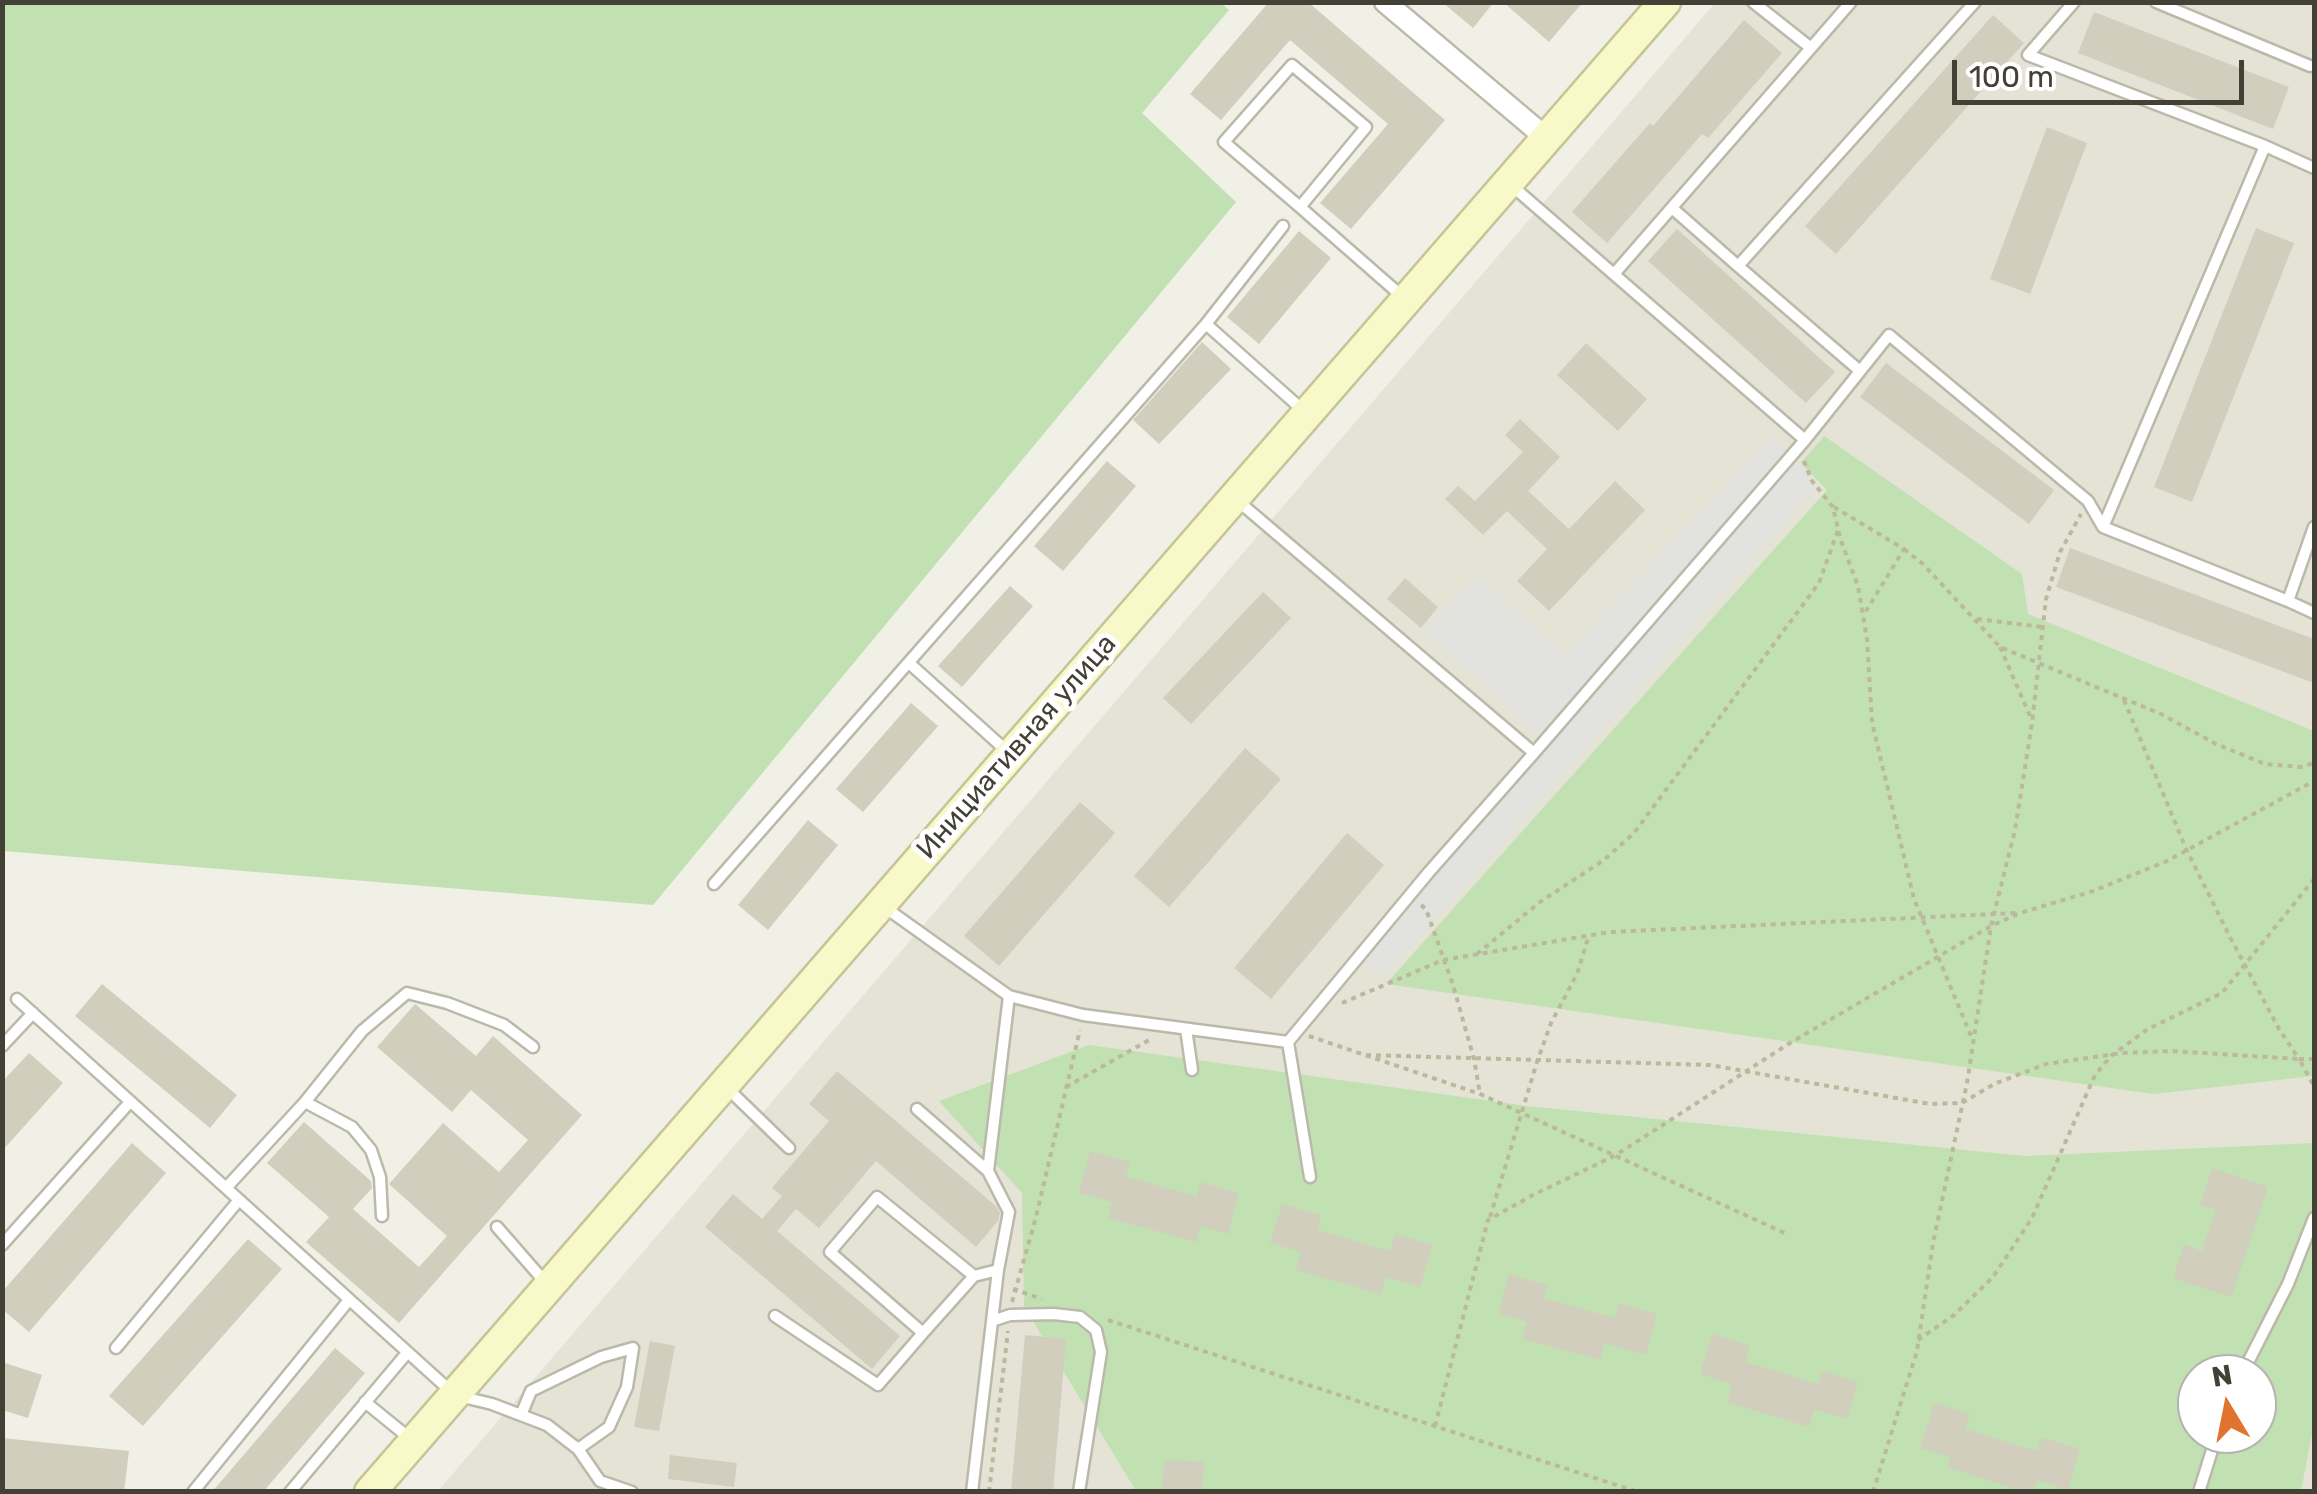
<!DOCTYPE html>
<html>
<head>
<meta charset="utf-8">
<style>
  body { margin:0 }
  #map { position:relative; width:2317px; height:1494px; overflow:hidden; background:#f1f0e6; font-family:Rubik,sans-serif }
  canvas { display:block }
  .frame { position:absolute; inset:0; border:5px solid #434136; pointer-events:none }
  .north { position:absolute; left:2177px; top:1354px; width:100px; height:100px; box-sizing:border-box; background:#fff; border:2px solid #b4b3af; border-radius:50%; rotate:350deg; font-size:28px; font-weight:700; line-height:40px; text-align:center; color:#434136 }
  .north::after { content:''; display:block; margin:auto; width:35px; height:45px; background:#e0742e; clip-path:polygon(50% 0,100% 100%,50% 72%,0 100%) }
  .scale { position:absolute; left:1952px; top:60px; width:292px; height:45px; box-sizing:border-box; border:5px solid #434136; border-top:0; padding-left:12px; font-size:30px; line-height:35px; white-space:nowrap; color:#434136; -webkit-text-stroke:8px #fff; paint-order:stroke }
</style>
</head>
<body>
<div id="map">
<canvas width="2317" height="1494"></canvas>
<div class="frame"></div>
<div class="north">N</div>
<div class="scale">100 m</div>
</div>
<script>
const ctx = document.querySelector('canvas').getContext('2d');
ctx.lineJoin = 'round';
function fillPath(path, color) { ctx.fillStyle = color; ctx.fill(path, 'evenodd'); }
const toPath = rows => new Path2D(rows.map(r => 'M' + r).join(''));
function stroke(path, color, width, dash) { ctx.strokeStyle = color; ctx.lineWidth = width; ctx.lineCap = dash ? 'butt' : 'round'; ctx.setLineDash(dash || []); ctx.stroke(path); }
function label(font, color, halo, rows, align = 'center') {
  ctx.font = font + ' Rubik,sans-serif'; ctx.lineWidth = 10; ctx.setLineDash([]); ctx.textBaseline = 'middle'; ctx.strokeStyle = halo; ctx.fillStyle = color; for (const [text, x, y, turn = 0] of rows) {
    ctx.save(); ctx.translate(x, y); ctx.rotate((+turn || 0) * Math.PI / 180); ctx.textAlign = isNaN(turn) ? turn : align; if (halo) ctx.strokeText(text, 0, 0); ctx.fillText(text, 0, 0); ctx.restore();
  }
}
fillPath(toPath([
  [1715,3,2314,3,2314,1491,437,1492],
  [2197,1374,2257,1374,2257,1434,2197,1434]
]), '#e4e3d5');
fillPath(toPath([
  [2,3,1221,3,1229,10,1142,113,1236,202,653,905,3,851],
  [1824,436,2022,574,2028,614,2314,731,2314,1076,2153,1094,1386,984,1827,490,1801,463],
  [1089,1045,1527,1106,2025,1156,2314,1143,2314,1423,2301,1491,1136,1491,1024,1306,1022,1193,939,1101],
  [2197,1374,2257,1374,2257,1434,2197,1434]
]), '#c1e1b3');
fillPath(toPath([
  [1774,437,1817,485,1384,977,1359,957,1550,746,1426,630,1477,576,1564,654]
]), '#e2e2de');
fillPath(toPath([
  [1269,2,1308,2,1445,120,1351,229,1320,203,1388,124,1290,40,1221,120,1190,94],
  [1442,2,1494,2,1473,28],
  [1503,2,1583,2,1549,42],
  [2094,12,2289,87,2273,129,2078,53],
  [1993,15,2024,43,1836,254,1805,226],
  [1744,20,1782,53,1708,138,1702,134,1607,243,1572,212,1650,123,1653,126],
  [2047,127,2087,143,2030,294,1990,279],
  [2256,228,2294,243,2192,502,2154,487],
  [1677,229,1835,372,1806,403,1648,261],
  [1299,231,1331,258,1259,344,1227,317],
  [1202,342,1231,369,1159,444,1133,420],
  [1586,343,1647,399,1618,431,1557,375],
  [1886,363,2054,490,2029,524,1860,397],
  [1520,419,1560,457,1528,491,1569,529,1615,481,1645,510,1549,611,1517,581,1547,549,1507,511,1483,535,1445,499,1458,486,1475,501,1523,452,1505,435],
  [1107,461,1136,486,1063,571,1034,546],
  [2070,548,2314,639,2314,683,2056,587],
  [1405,578,1438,607,1421,628,1387,599],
  [1010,586,1033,606,962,687,938,666],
  [1263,592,1291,618,1191,724,1163,698],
  [911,703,938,726,863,812,836,789],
  [1245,748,1281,779,1169,907,1134,876],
  [1080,802,1115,833,999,966,964,936],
  [808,820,838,845,768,930,738,905],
  [1347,833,1384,865,1271,999,1234,968],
  [102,984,237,1095,210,1128,75,1016],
  [415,1004,476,1056,493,1036,582,1115,399,1323,306,1242,329,1217,267,1163,304,1122,371,1181,372,1188,353,1209,419,1267,447,1236,389,1184,443,1123,499,1172,528,1140,471,1090,452,1112,377,1047],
  [29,1053,63,1083,2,1151,2,1082],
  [837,1071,997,1207,1000,1213,998,1221,976,1247,876,1161,819,1228,796,1209,777,1231,900,1336,872,1369,705,1227,733,1194,762,1219,782,1196,772,1188,829,1121,809,1104],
  [132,1143,166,1173,29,1332,2,1309,2,1292],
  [1090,1151,1130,1162,1126,1177,1197,1196,1201,1182,1239,1193,1228,1234,1201,1226,1196,1242,1108,1218,1112,1202,1079,1193],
  [2212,1168,2268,1187,2231,1297,2173,1278,2184,1244,2202,1251,2216,1210,2200,1205],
  [1282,1204,1321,1215,1317,1230,1390,1251,1395,1234,1433,1245,1420,1287,1386,1277,1381,1294,1296,1270,1301,1252,1270,1243],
  [248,1239,282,1269,143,1426,109,1396],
  [1509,1274,1547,1285,1543,1298,1615,1318,1619,1303,1657,1314,1646,1355,1604,1343,1600,1360,1522,1339,1527,1322,1498,1314],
  [1712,1334,1750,1346,1745,1362,1818,1384,1822,1371,1858,1382,1847,1419,1814,1409,1809,1427,1727,1402,1732,1384,1700,1374],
  [1025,1335,1066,1339,1053,1492,1011,1492],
  [650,1341,675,1346,659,1431,634,1427],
  [335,1348,365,1373,263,1492,212,1492],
  [2,1362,42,1375,28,1418,2,1410],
  [1934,1403,1970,1414,1965,1429,2037,1451,2041,1437,2080,1449,2068,1490,2037,1480,2033,1492,2025,1492,1947,1467,1950,1457,1920,1448],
  [2,1438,129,1451,124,1492,2,1492],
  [670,1455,737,1463,734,1487,668,1479],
  [1164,1460,1204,1462,1202,1492,1162,1492]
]), '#d1cebd');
const lane = toPath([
  [1753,2,1811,48],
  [2156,2,2310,66],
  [2265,146,2314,168],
  [1511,185,1805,440,1534,753],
  [1300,207,1224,142,1292,65,1366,127,1300,207,1404,298],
  [1672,208,1738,266],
  [1283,226,1206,324,1305,412],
  [1614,274,1851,2],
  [1860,371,1738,266,1975,2],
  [1805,440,1889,335,2088,501,2103,527,2265,146,2028,55,2074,2],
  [2103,527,2288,601,2314,527],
  [2288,601,2314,613],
  [909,663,1009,753],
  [714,884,1206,324],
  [883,906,1009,996,988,1171,1009,1212,998,1270,972,1492],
  [1009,996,1083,1015,1288,1042,1429,872,1534,753,1238,501],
  [17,999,455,1395,492,1404,547,1425,578,1449,600,1481,632,1492],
  [1186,1029,1192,1070],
  [1288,1042,1310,1177],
  [2,1046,33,1013],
  [725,1086,789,1148],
  [305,1102,362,1031,407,993,447,1003,504,1025,533,1047],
  [917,1109,988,1171],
  [226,1188,305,1102,352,1127,371,1150,380,1177,382,1216],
  [497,1227,545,1282],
  [2,1245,130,1102],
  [974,1276,923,1333,830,1252,877,1197,974,1276,998,1270],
  [775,1316,878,1385,923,1333],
  [992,1321,1010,1315,1054,1314,1080,1317,1096,1330,1101,1352,1079,1492],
  [116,1348,239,1200],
  [2242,1374,2288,1284,2314,1218],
  [365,1402,413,1441],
  [521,1415,531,1391,601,1357,633,1348,627,1387,609,1427,578,1449],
  [193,1492,349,1300],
  [290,1492,407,1353],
  [2199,1492,2217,1434]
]);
const street = toPath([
  [1385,2,1545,137]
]);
const secondary = toPath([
  [370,1492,1665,2]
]);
stroke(lane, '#bbb9aa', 15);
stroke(street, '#bbb9aa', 25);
stroke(secondary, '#c5c597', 35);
stroke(toPath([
  [1804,461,1812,481,1833,507,1840,538,1858,586,1867,639,1872,722,1914,899,1971,1036],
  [1834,507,1904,549,1863,616],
  [1904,549,1923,564,2000,647,2161,714,2216,744,2265,764,2301,767,2314,763],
  [1977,619,2042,627],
  [2000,647,2030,716],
  [2124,700,2187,851,2231,939,2279,1029,2299,1059,2314,1059],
  [1421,905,1426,909,1453,985,1474,1059,1480,1094],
  [1477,954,1540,902,1604,860,1634,833,1819,583,1838,530],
  [1342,1003,1443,960,1610,932,2016,913],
  [1309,1036,1480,1094,1789,1235],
  [1366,1055,1710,1065,1930,1104,1962,1103,1994,1084,2046,1064,2122,1053,2171,1051,2299,1059,2314,1086],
  [1066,1087,1149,1040],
  [1490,1217,1537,1062,1551,1023,1577,974,1589,935],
  [1013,1289,1042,1299],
  [1012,1302,1036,1217,1080,1030],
  [1108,1320,1638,1492],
  [1918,1340,1954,1315,1993,1277,2032,1218,2095,1075,2112,1055,2148,1029,2222,993,2314,879],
  [1435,1426,1488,1220,1533,1195,1616,1155,1790,1043,1991,926,2020,913,2093,891,2167,861,2314,781],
  [989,1492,1008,1331],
  [1873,1492,1917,1351,1933,1243,1967,1083,1991,926,2015,830,2032,723,2046,599,2060,552,2081,514]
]), '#bbb89d', 4, [5, 5]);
stroke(lane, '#fff', 10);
stroke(street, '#fff', 20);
stroke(secondary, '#f8f8c9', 30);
label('28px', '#434136', '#fff', [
  ["Инициативная улица",1017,747,-49]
]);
</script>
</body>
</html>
